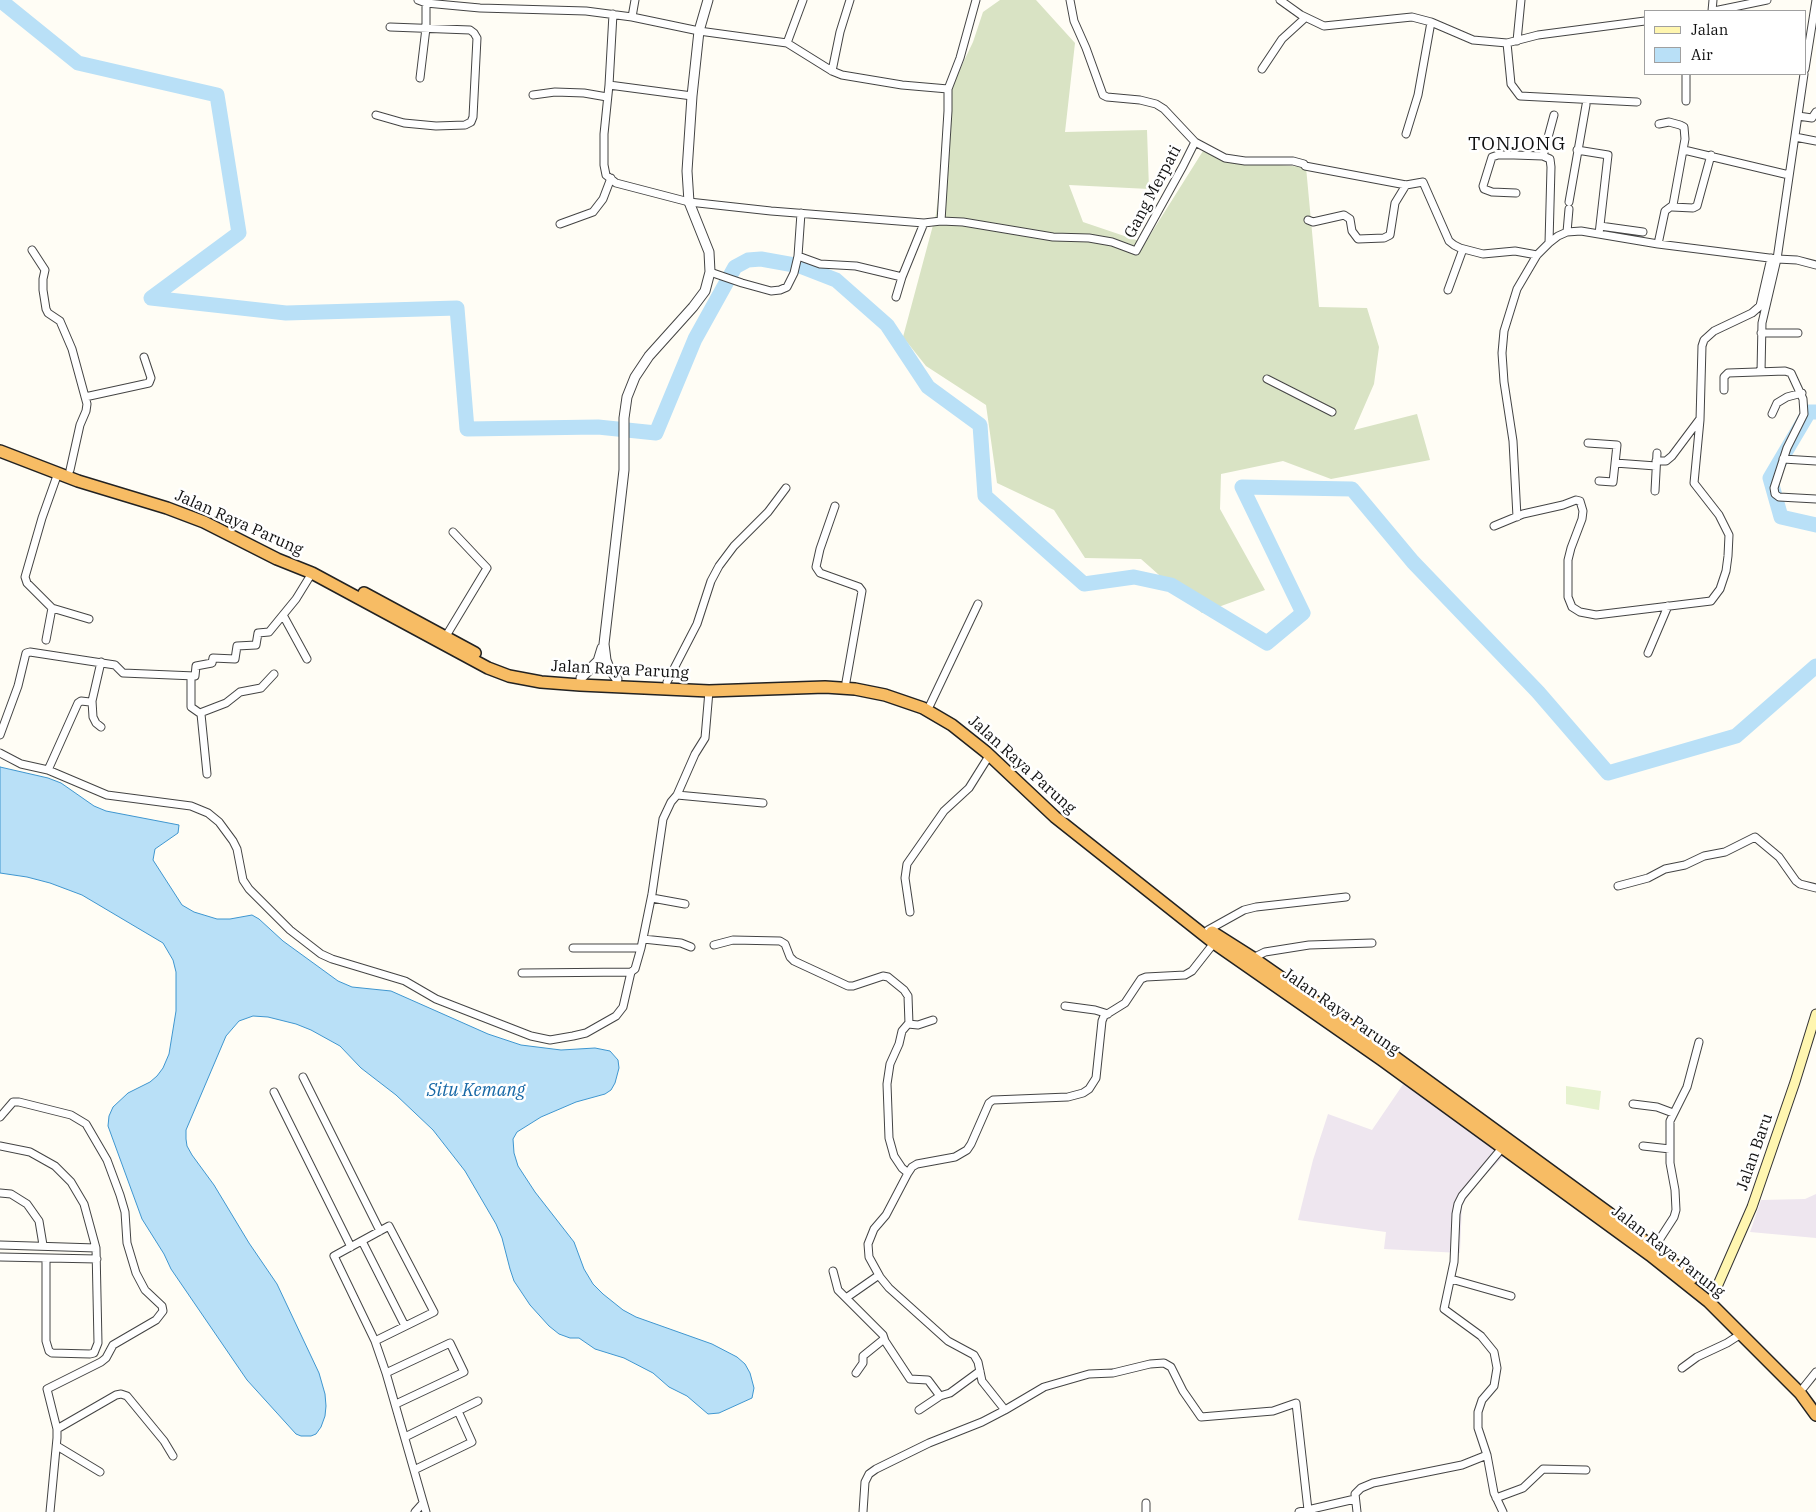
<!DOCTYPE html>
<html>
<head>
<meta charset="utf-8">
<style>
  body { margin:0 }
  #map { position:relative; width:1816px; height:1512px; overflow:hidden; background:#fffdf5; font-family:"IBM Plex Serif",serif }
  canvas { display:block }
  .legend { position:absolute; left:1644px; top:10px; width:162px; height:65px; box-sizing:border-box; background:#fff; border:1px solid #a0a0a0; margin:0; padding:6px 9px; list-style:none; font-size:15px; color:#111 }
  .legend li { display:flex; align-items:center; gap:10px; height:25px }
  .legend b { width:25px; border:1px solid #a0a0a0 }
</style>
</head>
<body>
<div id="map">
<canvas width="1816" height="1512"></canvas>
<ul class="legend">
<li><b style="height:6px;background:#fff6b0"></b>Jalan</li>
<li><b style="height:14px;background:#b9e0f7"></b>Air</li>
</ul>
</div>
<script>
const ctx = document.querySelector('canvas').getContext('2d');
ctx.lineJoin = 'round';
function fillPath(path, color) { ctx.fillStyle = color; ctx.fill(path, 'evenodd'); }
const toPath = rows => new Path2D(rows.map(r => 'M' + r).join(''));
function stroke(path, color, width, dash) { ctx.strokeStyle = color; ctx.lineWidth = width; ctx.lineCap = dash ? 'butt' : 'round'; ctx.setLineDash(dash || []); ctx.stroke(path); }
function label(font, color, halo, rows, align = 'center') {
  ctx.font = font + ' "IBM Plex Serif",serif'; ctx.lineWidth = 5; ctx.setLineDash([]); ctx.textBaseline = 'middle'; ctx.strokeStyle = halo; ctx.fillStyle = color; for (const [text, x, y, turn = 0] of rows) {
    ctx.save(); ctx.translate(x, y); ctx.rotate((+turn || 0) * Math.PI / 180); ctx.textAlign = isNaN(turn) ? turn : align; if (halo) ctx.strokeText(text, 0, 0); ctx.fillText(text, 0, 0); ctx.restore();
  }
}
fillPath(toPath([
  [1404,1083,1504,1156,1477,1183,1462,1205,1460,1253,1384,1249,1386,1232,1298,1220,1313,1160,1328,1114,1372,1130],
  [1816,1194,1816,1238,1750,1232,1761,1200,1805,1199]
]), '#eee6ef');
fillPath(toPath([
  [1000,0,1036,0,1075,43,1065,132,1147,130,1149,189,1069,185,1083,222,1145,243,1203,151,1265,164,1306,167,1319,307,1367,308,1379,347,1374,384,1354,430,1417,414,1430,460,1331,479,1283,461,1221,474,1220,509,1265,590,1202,613,1141,559,1085,558,1054,510,997,483,986,405,926,366,903,337,936,214,952,86,973,42,983,12]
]), '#d9e3c4');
fillPath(toPath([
  [1566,1086,1601,1091,1599,1110,1566,1104]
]), '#e6f2cf');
const water = toPath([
  [0,767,48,778,61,783,94,806,106,811,179,825,178,833,155,849,153,860,182,905,194,912,217,919,230,919,252,915,259,919,283,941,338,981,352,987,391,991,488,1034,521,1045,561,1050,595,1048,610,1051,618,1060,619,1068,615,1083,611,1090,605,1094,576,1102,541,1117,517,1132,513,1139,514,1153,518,1166,535,1192,574,1242,584,1269,593,1284,603,1294,623,1310,636,1317,712,1344,737,1357,745,1364,750,1373,754,1388,752,1398,719,1413,708,1414,687,1396,669,1387,653,1373,624,1358,595,1349,579,1338,570,1338,559,1334,549,1326,530,1305,514,1281,510,1269,502,1238,496,1224,465,1171,433,1130,396,1095,361,1068,340,1046,311,1030,296,1024,268,1017,253,1016,239,1021,226,1036,186,1130,186,1139,187,1146,192,1155,214,1185,249,1243,277,1284,319,1373,325,1394,326,1406,325,1416,321,1427,316,1434,311,1436,301,1436,296,1434,247,1380,171,1269,164,1254,142,1219,108,1126,109,1116,113,1107,128,1093,150,1082,157,1076,163,1068,169,1054,176,1011,176,972,173,960,163,943,82,895,50,883,27,877,0,873,0,767]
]);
fillPath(water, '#b9e0f7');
stroke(water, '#3f96cf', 1);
stroke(toPath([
  [0,0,78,63,217,95,239,233,151,298,286,313,457,308,467,429,598,427,656,433,695,339,735,267,748,260,761,259,800,266,836,280,887,325,928,387,980,425,985,496,1084,584,1134,577,1171,585,1267,643,1303,613,1242,487,1352,489,1413,562,1538,692,1608,773,1736,736,1816,666],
  [1816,412,1809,412,1770,478,1781,517,1816,525]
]), '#b9e0f7', 15);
const minor = toPath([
  [418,0,426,3,480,8,586,11,632,17,699,31,787,43,832,71,842,75,902,85,948,89],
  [1070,0,1074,21,1086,48,1103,95,1107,97,1140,100,1156,104,1164,109,1195,142,1225,158,1245,161,1293,161,1304,164,1305,166,1406,185,1423,182,1449,241,1454,245,1460,248,1483,254,1515,251,1537,255],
  [1280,0,1301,15,1324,26,1412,17,1431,22,1473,40,1507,43,1538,35,1645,21],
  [1712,11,1713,0],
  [1714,11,1767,0],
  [613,14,609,85,692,96],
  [632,17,635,0],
  [1517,41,1521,0],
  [787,43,803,0],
  [1507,43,1511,84,1520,96,1637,102],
  [1262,69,1282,39,1305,18],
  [1805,69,1816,0],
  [832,71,840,32,850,0],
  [420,78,426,28,426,3],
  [609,85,604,134,604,165,606,175,616,183,689,202,771,211,924,223,941,221,963,222,1053,237,1089,238,1112,242,1136,251,1183,166,1195,142],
  [533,95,555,92,584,93,607,97],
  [1686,101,1686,74],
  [376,115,404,123,436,126,465,125,471,122,473,117,477,38,474,33,470,30,390,27],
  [1798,116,1812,118,1816,112],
  [1406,134,1418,95,1431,22],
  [1795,137,1816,141],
  [1577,150,1608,155,1599,234],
  [1684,150,1789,175],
  [1543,156,1554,115],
  [1516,193,1492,192,1484,189,1483,186,1492,157,1498,155,1514,155,1543,156,1550,159,1551,167,1549,243],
  [1569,202,1586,105],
  [1672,207,1693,208,1697,206,1711,155],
  [1308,220,1313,222,1344,215,1350,219,1352,231,1358,239,1384,238,1390,235,1395,203,1406,185],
  [941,221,948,111,948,89,960,58,976,0],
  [560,224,593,212,603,199,611,178],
  [1600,226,1643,232],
  [1567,232,1569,209],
  [1658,244,1665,211,1673,205,1685,139,1684,127,1680,125,1669,122,1659,124],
  [32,250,45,270,43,279,43,290,46,309,48,313,60,321,72,349,87,404,86,411,80,425,70,470],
  [798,256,820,264,856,266,902,277],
  [710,272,742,283,771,291,780,290,787,287,794,273,798,256,801,213],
  [1448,290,1463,249],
  [896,297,902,277,924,223],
  [1761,333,1798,333],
  [1761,372,1762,323,1777,259,1797,260,1816,265],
  [1267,379,1332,412],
  [1724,390,1724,377,1728,373,1785,371,1791,373,1803,399,1804,414,1787,448,1774,488,1775,494,1779,497,1816,499],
  [85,397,149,383,151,378,144,357],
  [1772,414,1777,403,1787,397,1802,393],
  [1588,443,1617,445,1613,482,1599,481],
  [1783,459,1816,461],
  [1656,461,1666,461,1672,456,1699,420],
  [1615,463,1656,466],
  [1655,491,1657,453],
  [835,506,820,549,816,567,820,573,859,587,862,591,846,682],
  [1517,517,1513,441,1504,382,1502,353,1504,331,1517,289,1537,255,1549,243,1558,236,1567,232,1581,231,1658,244,1777,259,1804,74],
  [1494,526,1523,514,1563,505,1576,500,1580,501,1583,511,1582,519,1571,548,1568,560,1568,597,1572,607,1580,612,1596,615,1711,601,1720,589,1726,571,1728,556,1729,535,1719,515,1694,483,1700,420,1702,346,1704,340,1714,331,1752,313,1760,306,1771,258],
  [52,608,89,619],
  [283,615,307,659],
  [446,636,487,568,453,532],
  [46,640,52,608,27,583,25,577,42,518,58,473],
  [1648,653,1668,606],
  [191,676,191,707,201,714,207,774],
  [667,682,697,624,711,581,719,566,734,546,768,512,786,488],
  [92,701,93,717,96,723,101,727],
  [930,705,978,604],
  [200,713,226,703,240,692,261,688,274,674],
  [0,735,18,686,26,653,30,652,115,665,123,673,195,676,196,666,212,663,213,658,235,659,237,646,256,645,258,633,269,632,296,599,312,573],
  [0,753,21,764,48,770,107,795,191,806,208,813,219,822,233,841,237,849,243,880,249,889,290,930,321,954,332,959,405,981,436,999,531,1036,550,1040,573,1036,586,1033,616,1016,623,1007,631,972],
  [48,770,78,703,81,701,90,702,92,701,101,662],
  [677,795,763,803],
  [1618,886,1648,878,1665,869,1685,865,1704,856,1725,852,1755,837,1779,857,1796,881,1800,884,1816,888],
  [652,898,685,904],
  [910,912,905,878,907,864,944,811,969,788,989,756],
  [1208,930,1244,910,1256,907,1346,897],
  [643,939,681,943,691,947],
  [714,945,733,940,780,941,785,944,790,957,794,961,848,986,853,986,883,976,888,977,904,990,908,996,909,1024],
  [573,948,641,948],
  [1253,958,1265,952,1309,945,1372,943],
  [522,973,631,972,635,969,641,948,652,894,663,819,671,802,677,795,695,754,705,738,709,691],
  [1065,1006,1095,1010,1108,1014],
  [303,1077,380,1231],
  [274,1092,351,1247],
  [1633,1104,1657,1107,1673,1113],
  [0,1117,13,1102,19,1102,71,1115,86,1124,107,1160,120,1195,125,1212,127,1243,136,1273,145,1290,162,1306,163,1311,156,1320,113,1345,106,1358,101,1362,47,1389,57,1429,57,1438,50,1512],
  [0,1146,30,1152,55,1166,71,1182,84,1204,96,1248,98,1343,94,1353,90,1354,52,1353,49,1351,46,1341,46,1258],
  [1643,1146,1670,1149],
  [908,1173,902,1168,894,1156,889,1138,887,1084,890,1064,899,1044,902,1031,908,1024,918,1025,933,1020],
  [0,1193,11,1194,27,1204,39,1221,43,1245],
  [362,1241,405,1326],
  [0,1245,96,1248],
  [1654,1248,1674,1217,1676,1210,1675,1190,1670,1163,1670,1121,1687,1087,1699,1042],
  [0,1257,97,1259],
  [833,1271,838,1290,883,1335,885,1341,910,1379,928,1380,940,1396],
  [1451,1279,1511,1296],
  [846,1298,879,1275],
  [375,1341,434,1312,389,1226,334,1256,375,1341,386,1373,426,1512],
  [1682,1368,1697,1357,1727,1343,1741,1334],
  [386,1373,450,1343,464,1372,396,1404],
  [856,1373,863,1363,863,1356,884,1339],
  [1804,1387,1816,1372],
  [919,1410,940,1396,950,1393,980,1371],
  [1005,1410,1044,1387,1089,1374,1113,1373,1150,1364,1164,1363,1171,1367,1183,1391,1201,1417,1273,1411,1296,1403,1308,1510],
  [57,1429,116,1395,121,1394,127,1396,164,1441,173,1456],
  [405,1437,478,1401],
  [57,1446,100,1472],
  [1487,1455,1494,1493,1503,1512],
  [414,1470,472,1442,458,1411],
  [1496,1498,1523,1488,1543,1469,1586,1470],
  [1146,1503,1146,1512],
  [415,1512,423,1503],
  [863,1512,865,1482,869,1474,876,1469,929,1443,982,1422,1005,1410,982,1381,978,1362,974,1355,948,1341,889,1288,880,1277,869,1257,868,1244,874,1229,886,1215,908,1173,912,1167,917,1164,955,1157,967,1150,971,1144,989,1103,993,1100,1068,1097,1083,1093,1089,1089,1096,1078,1102,1021,1104,1016,1125,1003,1141,979,1146,977,1185,975,1192,971,1214,943],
  [1299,1512,1355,1499],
  [1357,1512,1355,1494,1361,1488,1373,1483,1462,1465,1487,1455,1478,1428,1478,1412,1482,1400,1494,1386,1497,1368,1494,1352,1481,1336,1444,1309,1454,1262,1456,1214,1458,1204,1462,1196,1502,1148]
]);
const tertiary = toPath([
  [581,678,598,661,602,648],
  [617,679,609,668,606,660,604,644,624,470,624,418,627,397,635,377,649,356,693,307,705,291,710,272,709,252,689,202,687,171,692,96,699,31,708,0]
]);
const secondary = toPath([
  [1713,1296,1752,1207,1795,1082,1816,1014]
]);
const trunk = toPath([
  [0,451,78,481,167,508,204,522,277,559,312,573,488,668,509,676,541,682,580,685,709,691,825,687,855,689,885,695,923,708,952,725,986,752,1055,817,1214,943,1382,1060,1650,1255,1709,1302,1800,1393,1816,1415],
  [364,593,475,653],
  [1212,932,1253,958,1388,1052,1610,1214,1692,1278]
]);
stroke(minor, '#444', 9);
stroke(tertiary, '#444', 11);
stroke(secondary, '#333', 11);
stroke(trunk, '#222', 14);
stroke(minor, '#fff', 7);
stroke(tertiary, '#fff', 9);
stroke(secondary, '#fff6b0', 9);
stroke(trunk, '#f7bc64', 11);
label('16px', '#111', '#fff', [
  ["Gang Merpati",1153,192,-62],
  ["Jalan Raya Parung",239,523,24],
  ["Jalan Raya Parung",620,670,3],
  ["Jalan Raya Parung",1022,765,42],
  ["Jalan Raya Parung",1341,1012,35],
  ["Jalan Baru",1755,1152,-71],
  ["Jalan Raya Parung",1668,1252,38]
]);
label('italic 18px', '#1768a6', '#fff', [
  ["Situ Kemang",476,1091]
]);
ctx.letterSpacing = '1px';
label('19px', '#111', '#fff', [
  ["TONJONG",1517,145]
]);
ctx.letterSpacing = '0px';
</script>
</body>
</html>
